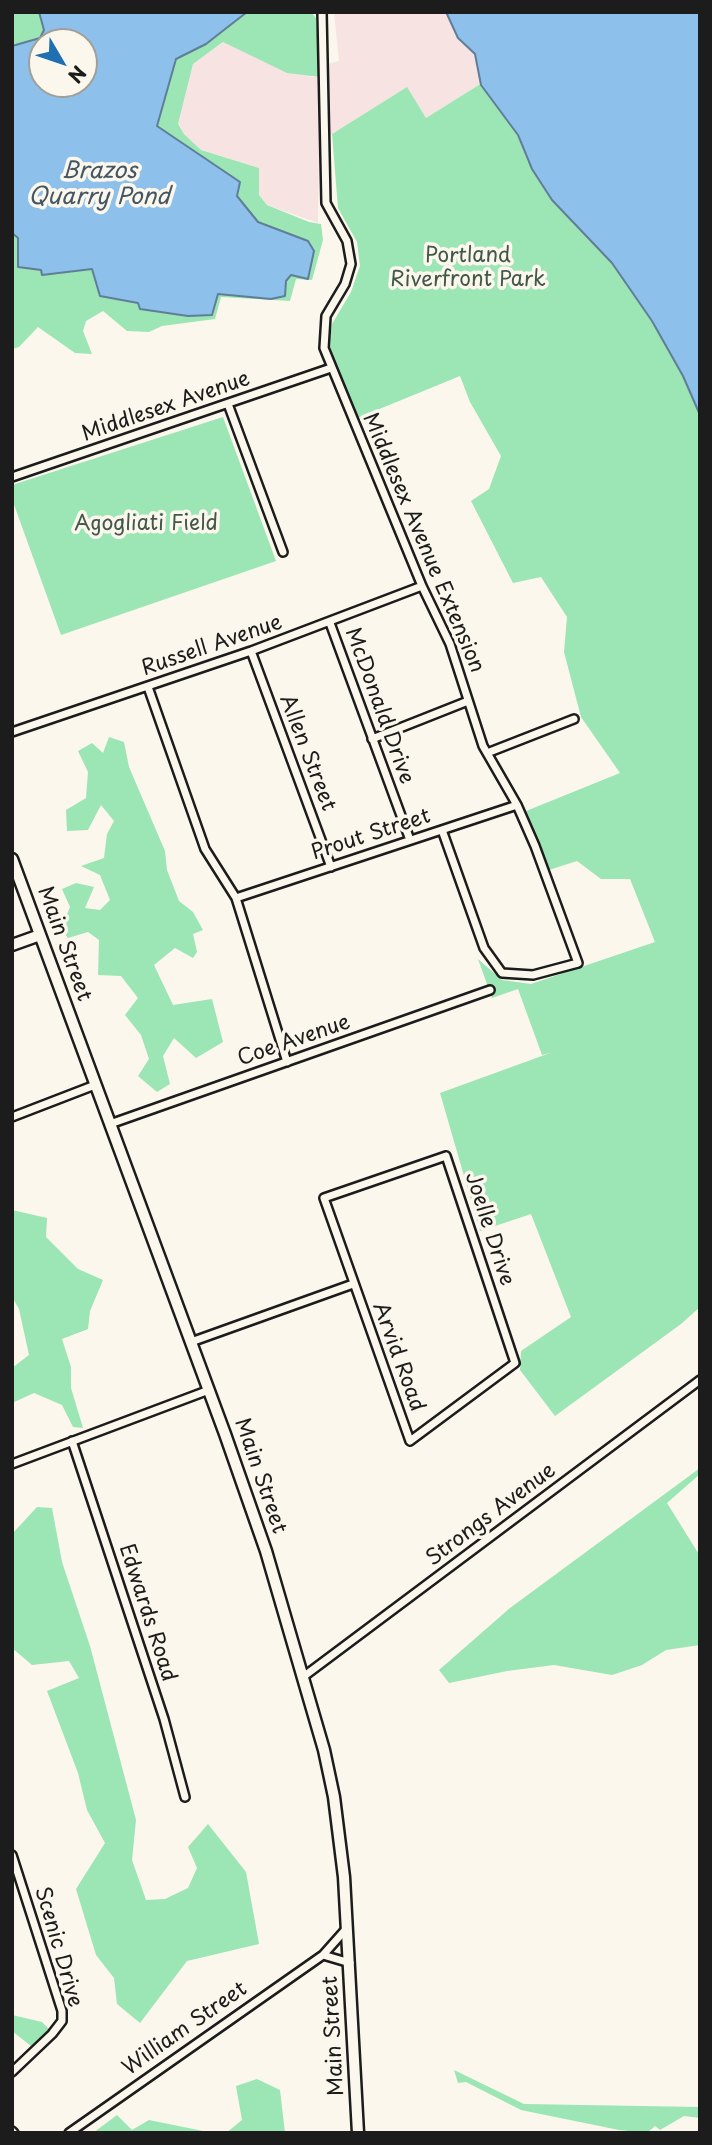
<!DOCTYPE html>
<html>
<head>
<meta charset="utf-8">
<style>
  body { margin:0 }
  #map { position:relative; width:712px; height:2145px; overflow:hidden; background:#fbf7ec; font-family:"Playpen Sans",sans-serif }
  canvas { display:block }
  .frame { position:absolute; inset:0; border:14px solid #1c1c1c; pointer-events:none }
  .north { position:absolute; left:28px; top:28px; width:70px; height:70px; box-sizing:border-box; background:#fbf7ec; border:2px solid #a29f99; border-radius:50%; rotate:129deg; font-size:19px; font-weight:700; line-height:28px; text-align:center; color:#1c1c1c }
  .north::after { content:''; display:block; margin:auto; width:24px; height:32px; background:#1f6fb2; clip-path:polygon(50% 0,100% 100%,50% 72%,0 100%) }
</style>
</head>
<body>
<div id="map">
<canvas width="712" height="2145"></canvas>
<div class="frame"></div>
<div class="north">N</div>
</div>
<script>
const ctx = document.querySelector('canvas').getContext('2d');
ctx.lineJoin = 'round';
function fillPath(path, color) { ctx.fillStyle = color; ctx.fill(path, 'evenodd'); }
const toPath = rows => new Path2D(rows.map(r => 'M' + r).join(''));
function stroke(path, color, width, dash) { ctx.strokeStyle = color; ctx.lineWidth = width; ctx.lineCap = dash ? 'butt' : 'round'; ctx.setLineDash(dash || []); ctx.stroke(path); }
function label(font, color, halo, rows, align = 'center') {
  ctx.font = font + ' "Playpen Sans",sans-serif'; ctx.lineWidth = 7; ctx.setLineDash([]); ctx.textBaseline = 'middle'; ctx.strokeStyle = halo; ctx.fillStyle = color; for (const [text, x, y, turn = 0] of rows) {
    ctx.save(); ctx.translate(x, y); ctx.rotate((+turn || 0) * Math.PI / 180); ctx.textAlign = isNaN(turn) ? turn : align; if (halo) ctx.strokeText(text, 0, 0); ctx.fillText(text, 0, 0); ctx.restore();
  }
}
fillPath(toPath([
  [334,12,446,12,458,38,475,54,482,83,426,118,406,88,319,142,318,223,267,205,259,195,259,168,201,150,184,134,178,124,193,64,224,42,312,77,325,77,328,64,339,61]
]), '#f7e4e2');
fillPath(toPath([
  [12,12,311,12,316,18,320,77,287,73,223,42,193,64,178,124,184,134,201,150,259,168,259,195,267,205,309,222,321,224,323,240,312,280,296,279,290,301,221,297,215,319,162,326,149,332,127,331,103,311,86,321,83,331,92,354,75,353,38,327,19,347,12,349],
  [42,42,84,42,84,84,42,84],
  [482,83,517,135,528,162,552,200,612,263,652,321,683,376,700,415,700,1307,681,1324,555,1416,520,1370,521,1351,571,1317,531,1214,480,1231,440,1093,550,1053,542,1055,518,989,492,998,478,959,502,980,531,984,655,942,630,879,601,879,577,861,549,870,526,811,620,773,581,717,564,652,567,617,541,577,513,583,471,501,489,489,501,456,470,402,460,376,355,419,329,344,332,324,351,292,360,266,357,242,338,208,332,134,407,87,426,118],
  [223,417,276,561,61,635,12,499,12,485],
  [109,737,124,742,129,767,165,851,167,870,179,901,193,912,203,930,193,934,197,952,193,958,175,948,154,965,173,1005,212,999,223,1042,196,1058,174,1038,163,1056,170,1084,157,1092,138,1076,149,1059,141,1035,125,1015,138,998,121,976,98,975,99,940,88,932,68,938,61,929,70,907,62,889,76,883,94,887,85,908,100,910,110,900,100,875,81,866,104,858,107,834,114,821,101,805,88,830,67,831,66,810,86,798,88,772,78,751,92,743,103,753],
  [12,1210,47,1218,46,1237,78,1269,103,1280,90,1311,88,1329,62,1339,71,1367,71,1388,83,1428,73,1427,62,1405,34,1393,12,1403,12,1368,29,1355,19,1309,12,1297],
  [700,1468,700,1474,667,1503,700,1556,700,1645,666,1650,642,1665,612,1675,554,1665,507,1671,449,1683,439,1670,510,1608],
  [37,1507,52,1508,62,1562,90,1646,136,1820,132,1860,146,1900,165,1899,188,1888,197,1868,188,1847,208,1824,246,1872,259,1944,187,1961,140,2023,117,2004,114,1978,96,1955,76,1889,105,1843,87,1810,78,1773,47,1691,79,1678,69,1661,32,1665,12,1648,12,1534],
  [12,2015,42,2022,49,2029,31,2046,12,2031],
  [454,2070,524,2104,700,2107,700,2118,684,2116,660,2130,655,2126,647,2133,619,2130,521,2110,466,2082,458,2083],
  [257,2079,280,2090,285,2133,226,2133,242,2120,236,2086],
  [117,2115,132,2130,149,2120,213,2133,93,2133]
]), '#9ce5b4');
const water = toPath([
  [39,12,247,12,206,44,176,59,157,126,240,182,237,196,258,222,308,241,314,251,308,279,291,275,286,281,285,296,271,299,218,294,212,315,188,316,140,309,138,303,100,296,92,269,42,275,41,270,18,267,18,238,12,233,12,46,40,38,44,30,39,12],
  [42,42,84,42,84,84,42,84,42,42],
  [446,12,700,12,700,415,683,376,652,321,612,263,552,200,532,169,518,135,481,85,475,54,458,38,446,12]
]);
fillPath(water, '#8dc0ea');
stroke(water, '#607e98', 2);
const street = toPath([
  [322,12,326,203,347,241,351,264,345,284,326,316,324,348,422,586,450,644,483,746,517,805,535,846,578,963,533,975,502,973,484,948,442,830],
  [228,404,283,552],
  [12,477,331,368],
  [330,623,410,840],
  [251,651,331,867],
  [148,687,205,849,236,898,287,1062],
  [12,732,251,651,422,586],
  [372,739,468,701],
  [487,753,574,719],
  [236,898,517,805],
  [12,1117,95,1085],
  [110,1124,490,990],
  [446,1156,515,1363,410,1441,324,1198,446,1156],
  [191,1342,353,1284],
  [72,1441,164,1719,185,1797],
  [12,1464,209,1390],
  [303,1677,700,1380],
  [12,1855,62,2011,62,2021,52,2034,12,2072],
  [323,1955,350,1963],
  [12,2131,14,2133],
  [69,2133,323,1955,347,1928]
]);
const secondary = toPath([
  [12,859,225,1434,266,1551,324,1750,334,1797,344,1877,358,2133],
  [12,945,40,935]
]);
stroke(street, '#1c1c1c', 12);
stroke(secondary, '#1c1c1c', 15);
stroke(street, '#fbf7ec', 7);
stroke(secondary, '#fbf7ec', 10);
label('21px', '#42584a', '#fbf7ec', [
  ["Portland",468,256],
  ["Riverfront Park",468,280],
  ["Agogliati Field",146,524]
]);
label('21px', '#1c1c1c', '#fbf7ec', [
  ["Middlesex Avenue",166,407,-19],
  ["Middlesex Avenue Extension",423,543,67],
  ["Russell Avenue",212,646,-19],
  ["McDonald Drive",379,706,70],
  ["Allen Street",307,753,69],
  ["Prout Street",371,835,-18],
  ["Main Street",64,944,70],
  ["Coe Avenue",294,1041,-19],
  ["Joelle Drive",489,1229,72],
  ["Arvid Road",398,1357,70],
  ["Main Street",260,1476,71],
  ["Strongs Avenue",491,1515,-37],
  ["Edwards Road",147,1613,72],
  ["Scenic Drive",58,1947,74],
  ["William Street",185,2029,-35],
  ["Main Street",334,2036,-93]
]);
label('italic 23px', '#445564', '#fbf7ec', [
  ["Brazos",99,172],
  ["Quarry Pond",99,198]
]);
</script>
</body>
</html>
